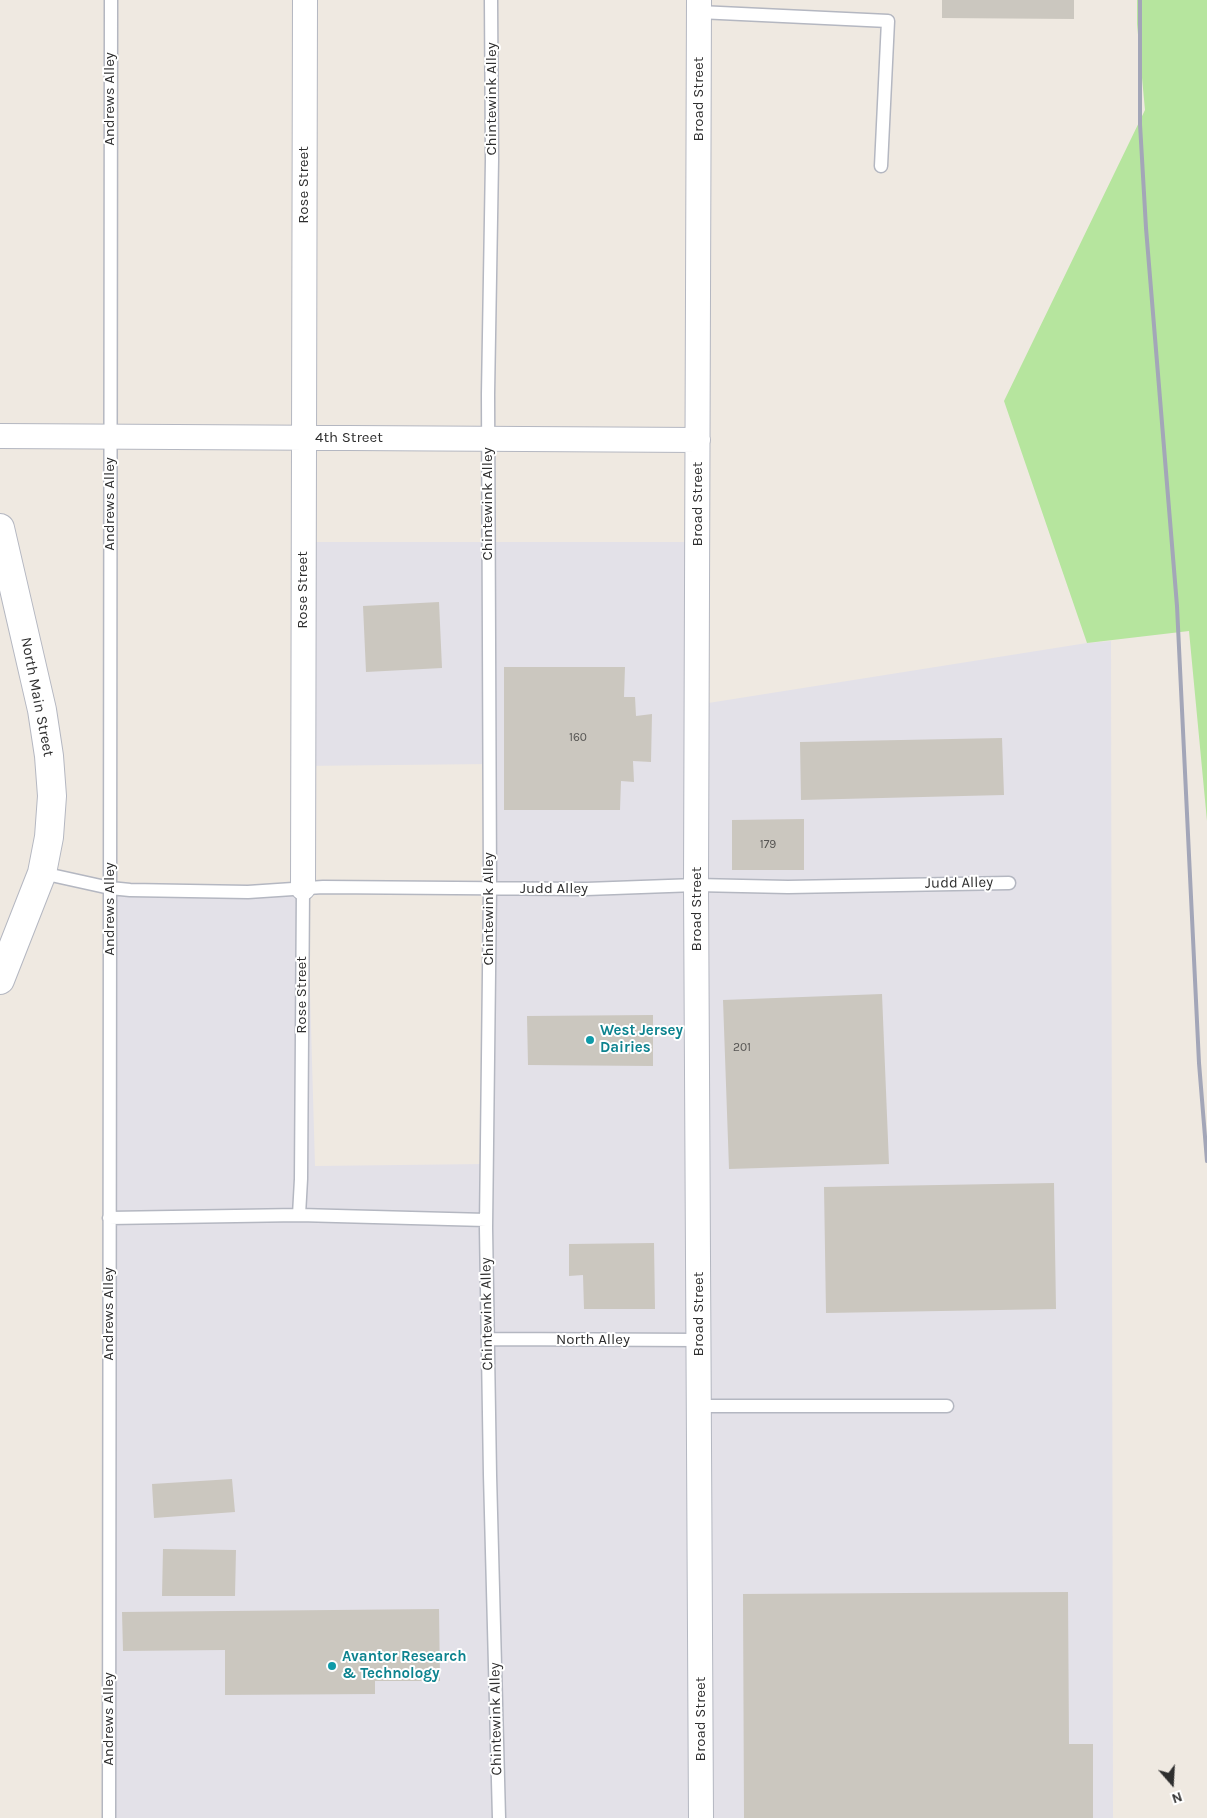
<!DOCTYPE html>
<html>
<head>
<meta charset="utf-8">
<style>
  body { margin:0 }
  #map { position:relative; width:1207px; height:1818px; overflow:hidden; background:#efe9e1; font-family:Karla,sans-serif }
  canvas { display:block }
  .north { position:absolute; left:1147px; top:1758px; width:50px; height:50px; -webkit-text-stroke:4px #fff; paint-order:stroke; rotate:161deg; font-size:14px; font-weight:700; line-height:20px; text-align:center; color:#2e2e2e }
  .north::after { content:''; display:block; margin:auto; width:18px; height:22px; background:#2e2e2e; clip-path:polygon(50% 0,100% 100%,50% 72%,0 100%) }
</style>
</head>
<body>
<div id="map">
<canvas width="1207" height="1818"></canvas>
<div class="north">N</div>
</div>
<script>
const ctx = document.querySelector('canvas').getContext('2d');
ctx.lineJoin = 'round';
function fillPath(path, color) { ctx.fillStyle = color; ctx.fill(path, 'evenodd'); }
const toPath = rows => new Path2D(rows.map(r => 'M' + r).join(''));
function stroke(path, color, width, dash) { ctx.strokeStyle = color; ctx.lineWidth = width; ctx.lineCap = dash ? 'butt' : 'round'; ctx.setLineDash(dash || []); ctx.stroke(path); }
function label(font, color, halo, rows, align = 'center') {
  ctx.font = font + ' Karla,sans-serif'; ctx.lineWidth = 4; ctx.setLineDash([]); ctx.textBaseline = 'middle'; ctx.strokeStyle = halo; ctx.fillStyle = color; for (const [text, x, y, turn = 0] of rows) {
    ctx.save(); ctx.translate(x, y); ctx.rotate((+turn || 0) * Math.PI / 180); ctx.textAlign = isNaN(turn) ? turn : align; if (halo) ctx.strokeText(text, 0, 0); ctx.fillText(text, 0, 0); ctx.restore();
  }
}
fillPath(toPath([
  [300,542,701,542,702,704,1087,643,1111,641,1113,1818,114,1818,110,889,307,888,315,1166,486,1164,491,764,297,766]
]), '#e3e1e8');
fillPath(toPath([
  [1137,0,1207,0,1207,821,1189,631,1087,643,1004,401,1145,110,1137,24]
]), '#b6e59e');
fillPath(toPath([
  [942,0,1074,0,1074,19,942,18],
  [439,602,442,668,366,672,363,606],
  [504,667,625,667,624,697,635,697,636,716,652,714,651,762,633,761,634,782,621,781,620,810,504,810],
  [1002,738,1004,795,801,800,800,742],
  [804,819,804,870,732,870,732,820],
  [882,994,889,1164,729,1169,723,1000],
  [653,1015,653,1066,528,1065,527,1016],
  [1054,1183,1056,1309,826,1313,824,1187],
  [654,1243,655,1309,584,1309,583,1275,569,1276,569,1244],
  [232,1479,235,1512,154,1518,152,1484],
  [163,1549,236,1550,235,1596,162,1596],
  [1068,1592,1069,1744,1093,1744,1093,1818,744,1818,743,1594],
  [439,1609,440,1681,375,1681,375,1694,225,1695,225,1650,123,1651,122,1612]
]), '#cbc7bf');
const lane = toPath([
  [491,0,492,160,488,394,490,888,486,1228,490,1475,499,1818],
  [699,12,888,21,881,166],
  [42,873,110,888,130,890,248,892,323,887,586,889,696,885,788,887,1009,883],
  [303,888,301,1179,299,1215,486,1220],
  [109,1218,299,1215],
  [488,1339,699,1340],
  [699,1406,947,1406],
  [109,1818,111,0]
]);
const street = toPath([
  [699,0,696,885,701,1818],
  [0,436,698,440],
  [303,888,305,0]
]);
const secondary = toPath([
  [0,528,42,710,49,756,52,796,49,837,42,873,0,980]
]);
stroke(lane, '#b4b7c1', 15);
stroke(street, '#b4b7c1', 26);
stroke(secondary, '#b4b7c1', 30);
stroke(lane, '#fff', 12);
stroke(street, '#fff', 24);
stroke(secondary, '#fff', 28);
stroke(toPath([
  [1140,0,1140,124,1146,228,1177,606,1199,1063,1207,1161]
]), '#a3a6b8', 4);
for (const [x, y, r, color] of [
  [590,1040,5,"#0f9aa8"],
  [332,1666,5,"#0f9aa8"]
]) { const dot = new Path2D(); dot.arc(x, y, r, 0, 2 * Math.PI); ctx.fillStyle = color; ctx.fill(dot); stroke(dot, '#fff', 2); }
label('12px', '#555452', null, [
  ["160",578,738],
  ["179",768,845],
  ["201",742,1048]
]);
label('15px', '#2e2e2e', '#fff', [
  ["Andrews Alley",110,99,-90],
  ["Chintewink Alley",492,99,-90],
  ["Broad Street",699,99,-90],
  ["Rose Street",304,185,-90],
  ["4th Street",349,438],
  ["Andrews Alley",110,504,-90],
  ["Chintewink Alley",488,504,-90],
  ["Broad Street",698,504,-90],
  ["Rose Street",303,590,-90],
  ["North Main Street",37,697,79],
  ["Judd Alley",959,883,-1],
  ["Judd Alley",554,889],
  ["Andrews Alley",110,909,-90],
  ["Chintewink Alley",489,909,-90],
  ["Broad Street",697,909,-90],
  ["Rose Street",302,995,-90],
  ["Andrews Alley",109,1314,-90],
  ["Chintewink Alley",487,1314,-91],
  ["Broad Street",699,1314,-90],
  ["North Alley",593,1340],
  ["Andrews Alley",109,1719,-90],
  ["Chintewink Alley",496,1719,-91],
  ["Broad Street",701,1719,-90]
]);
label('bold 15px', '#0d838f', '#fff', [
  ["West Jersey",600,1031],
  ["Dairies",600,1048],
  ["Avantor Research",342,1657],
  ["& Technology",342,1674]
], 'left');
</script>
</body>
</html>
